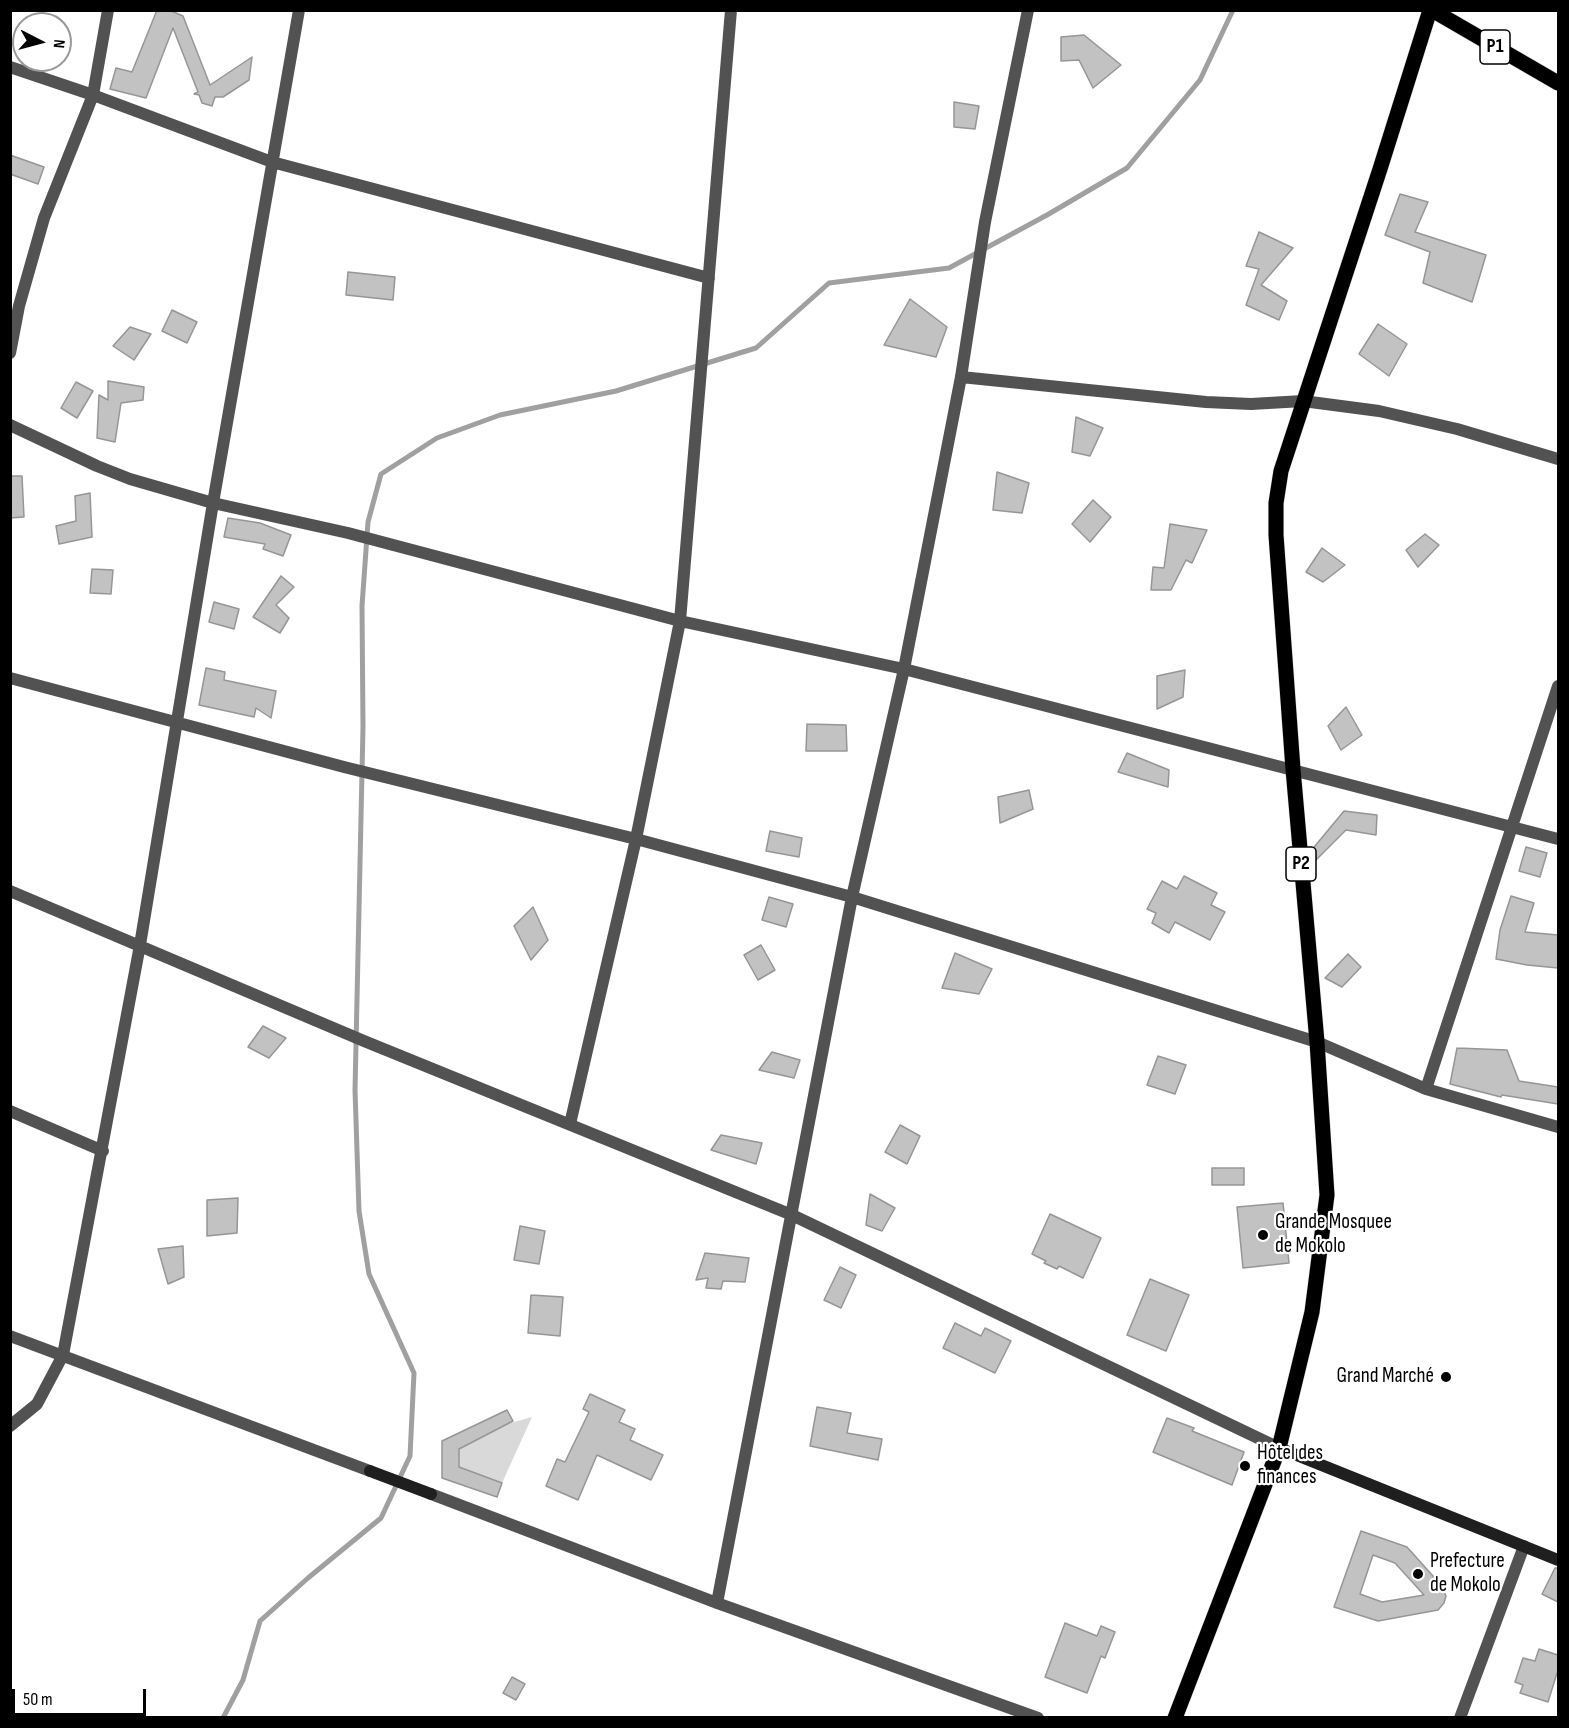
<!DOCTYPE html>
<html>
<head>
<meta charset="utf-8">
<style>
  body { margin:0 }
  #map { position:relative; width:1569px; height:1728px; overflow:hidden; background:#fff; font-family:"Sofia Sans Condensed",sans-serif }
  canvas { display:block }
  .frame { position:absolute; inset:0; border:12px solid #000; pointer-events:none }
  .north { position:absolute; left:12px; top:12px; width:60px; height:60px; box-sizing:border-box; background:#fff; border:2px solid #999; border-radius:50%; rotate:96deg; font-size:16px; font-weight:700; line-height:24px; text-align:center; color:#000 }
  .north::after { content:''; display:block; margin:auto; width:21px; height:27px; background:#000; clip-path:polygon(50% 0,100% 100%,50% 72%,0 100%) }
  .scale { position:absolute; left:12px; top:1689px; width:134px; height:27px; box-sizing:border-box; border:3px solid #000; border-top:0; padding-left:8px; font-size:18px; line-height:21px; white-space:nowrap; color:#000; -webkit-text-stroke:4px #fff; paint-order:stroke }
</style>
</head>
<body>
<div id="map">
<canvas width="1569" height="1728"></canvas>
<div class="frame"></div>
<div class="north">N</div>
<div class="scale">50 m</div>
</div>
<script>
const ctx = document.querySelector('canvas').getContext('2d');
ctx.lineJoin = 'round';
function fillPath(path, color) { ctx.fillStyle = color; ctx.fill(path, 'evenodd'); }
const toPath = rows => new Path2D(rows.map(r => 'M' + r).join(''));
function stroke(path, color, width, dash) { ctx.strokeStyle = color; ctx.lineWidth = width; ctx.lineCap = dash ? 'butt' : 'round'; ctx.setLineDash(dash || []); ctx.stroke(path); }
function label(font, color, halo, rows, align = 'center') {
  ctx.font = font + ' "Sofia Sans Condensed",sans-serif'; ctx.lineWidth = 4.5; ctx.setLineDash([]); ctx.textBaseline = 'middle'; ctx.strokeStyle = halo; ctx.fillStyle = color; for (const [text, x, y, turn = 0] of rows) {
    ctx.save(); ctx.translate(x, y); ctx.rotate((+turn || 0) * Math.PI / 180); ctx.textAlign = isNaN(turn) ? turn : align; if (halo) ctx.strokeText(text, 0, 0); ctx.fillText(text, 0, 0); ctx.restore();
  }
}
fillPath(toPath([
  [532,1417,502,1483,459,1467,459,1449,507,1424]
]), '#d9d9d9');
stroke(toPath([
  [223,1718,243,1680,260,1621,308,1578,381,1518,410,1456,414,1373,369,1274,359,1211,355,1090,363,727,362,606,368,522,381,474,437,438,500,415,616,391,756,348,829,283,949,268,1047,215,1127,168,1200,80,1233,10]
]), '#a0a0a0', 5);
const building = toPath([
  [157,10,169,10,183,16,210,85,252,57,249,80,223,97,215,97,212,106,202,103,199,95,194,94,198,92,173,28,146,98,110,89,116,68,132,72,157,10],
  [1084,35,1121,65,1093,88,1079,60,1061,61,1061,37,1084,35],
  [954,102,979,106,975,129,954,127,954,102],
  [10,155,44,167,38,184,10,174,10,155],
  [1400,194,1428,202,1415,232,1486,255,1472,302,1423,283,1430,252,1385,235,1400,194],
  [1259,232,1293,248,1261,285,1287,301,1279,320,1246,305,1259,269,1246,266,1259,232],
  [348,272,395,277,393,300,346,295,348,272],
  [910,299,947,327,936,357,884,345,910,299],
  [172,310,197,322,187,343,162,331,172,310],
  [1378,324,1407,344,1389,376,1359,354,1378,324],
  [130,327,151,334,134,360,113,346,130,327],
  [108,381,144,387,143,400,121,403,115,442,97,438,99,395,108,400,108,381],
  [76,382,93,391,77,418,61,408,76,382],
  [1076,417,1103,428,1090,456,1072,452,1076,417],
  [997,472,1029,483,1022,513,993,510,997,472],
  [10,476,22,476,24,517,10,518,10,476],
  [90,493,92,537,59,544,56,526,76,521,75,496,90,493],
  [1093,500,1111,517,1090,542,1072,524,1093,500],
  [228,518,260,523,291,535,283,556,263,549,265,544,224,537,228,518],
  [1170,524,1207,530,1192,563,1186,560,1171,590,1151,590,1153,567,1164,568,1170,524],
  [1425,534,1439,545,1418,567,1406,550,1425,534],
  [1322,548,1345,565,1323,582,1306,572,1322,548],
  [92,569,113,570,111,594,90,593,92,569],
  [281,576,294,587,276,605,289,618,280,633,253,617,281,576],
  [214,602,239,609,234,629,209,622,214,602],
  [206,668,225,672,224,680,276,691,271,718,256,708,254,717,199,705,206,668],
  [1185,670,1183,697,1157,709,1157,676,1185,670],
  [1346,707,1362,735,1341,750,1328,726,1346,707],
  [807,724,846,725,847,751,806,751,807,724],
  [1127,753,1169,770,1168,787,1118,772,1127,753],
  [1029,790,1033,809,1000,823,998,797,1029,790],
  [1344,811,1377,815,1376,835,1346,830,1316,860,1310,855,1310,852,1344,811],
  [770,831,802,838,799,857,766,851,770,831],
  [1526,847,1547,853,1540,877,1519,871,1526,847],
  [1184,876,1217,893,1211,905,1225,912,1210,940,1175,922,1169,933,1152,923,1156,913,1147,909,1162,881,1177,889,1184,876],
  [1511,896,1534,903,1525,932,1558,935,1558,968,1527,965,1496,959,1500,930,1511,896],
  [769,897,793,904,786,927,762,920,769,897],
  [533,907,548,940,531,960,514,926,533,907],
  [761,945,775,970,758,980,744,955,761,945],
  [955,953,992,969,979,994,942,988,955,953],
  [1348,954,1361,967,1342,987,1325,978,1348,954],
  [263,1026,286,1038,269,1058,248,1047,263,1026],
  [1457,1048,1507,1050,1519,1081,1558,1087,1558,1104,1502,1095,1501,1097,1450,1084,1457,1048],
  [772,1052,800,1060,794,1078,759,1070,772,1052],
  [1158,1056,1186,1065,1175,1094,1147,1085,1158,1056],
  [900,1125,920,1136,907,1164,885,1152,900,1125],
  [721,1135,762,1143,756,1164,711,1150,721,1135],
  [1212,1168,1244,1168,1244,1185,1212,1185,1212,1168],
  [870,1194,895,1208,882,1231,866,1225,870,1194],
  [238,1198,237,1233,207,1236,207,1200,238,1198],
  [1283,1203,1289,1263,1243,1268,1237,1207,1283,1203],
  [1050,1214,1101,1238,1083,1278,1059,1266,1057,1269,1044,1263,1046,1261,1032,1254,1050,1214],
  [520,1226,545,1231,539,1264,514,1260,520,1226],
  [183,1246,184,1277,168,1284,158,1249,183,1246],
  [705,1253,749,1258,745,1282,723,1281,721,1289,706,1288,708,1278,696,1280,705,1253],
  [840,1267,856,1275,841,1308,824,1300,840,1267],
  [1150,1279,1189,1295,1166,1351,1127,1335,1150,1279],
  [531,1295,563,1297,560,1336,528,1333,531,1295],
  [955,1323,981,1336,985,1328,1011,1341,995,1373,943,1348,955,1323],
  [590,1394,625,1410,619,1422,635,1429,630,1440,663,1455,651,1480,597,1455,578,1500,546,1486,557,1459,565,1462,589,1412,583,1409,590,1394],
  [817,1407,851,1413,847,1433,882,1439,878,1460,810,1446,817,1407],
  [507,1410,513,1421,459,1449,459,1467,502,1483,497,1497,442,1478,442,1441,507,1410],
  [1167,1418,1194,1428,1192,1431,1244,1452,1232,1485,1153,1452,1167,1418],
  [1361,1531,1407,1547,1441,1585,1446,1596,1444,1603,1438,1610,1378,1621,1334,1607,1361,1531],
  [1373,1555,1395,1563,1424,1595,1382,1602,1360,1594,1373,1555],
  [1555,1568,1558,1568,1558,1602,1542,1594,1555,1568],
  [1065,1623,1097,1636,1101,1626,1115,1632,1105,1658,1101,1656,1087,1693,1045,1677,1065,1623],
  [1539,1649,1558,1655,1558,1670,1548,1702,1520,1693,1523,1685,1515,1682,1523,1658,1535,1661,1539,1649],
  [512,1677,525,1684,516,1700,503,1693,512,1677]
]);
fillPath(building, '#c2c2c2');
stroke(building, '#969696', 1.5);
const primary = toPath([
  [1432,10,1558,83],
  [1175,1718,1279,1448,1312,1312,1327,1195,1317,1042,1293,769,1276,535,1276,503,1281,471,1380,169,1430,10]
]);
stroke(primary, '#dbdbdb', 16);
stroke(toPath([
  [10,67,93,95,272,162,709,278],
  [10,353,19,306,44,218,93,95,108,10],
  [961,377,1206,402,1251,404,1303,401,1379,411,1457,429,1558,459],
  [10,425,97,466,130,479,213,503,348,533,680,621,904,669,1558,839],
  [10,678,344,767,636,839,852,897,1317,1042,1426,1089,1558,1127],
  [10,891,364,1041,792,1215,1279,1448],
  [1426,1089,1558,686],
  [10,1111,103,1151],
  [570,1124,636,839,680,621,731,10],
  [10,1336,370,1471],
  [10,1426,37,1404,63,1355,140,945,213,503,299,10],
  [431,1494,717,1603,1038,1718],
  [717,1603,852,897,904,669,961,377,985,222,1028,10],
  [1460,1718,1524,1546]
]), '#525252', 12);
stroke(toPath([
  [1279,1448,1558,1560],
  [370,1471,431,1494]
]), '#1f1f1f', 12);
stroke(primary, '#000', 15);
for (const [x, y, r, color] of [
  [1263,1235,6,"#000"],
  [1446,1377,6,"#000"],
  [1245,1466,6,"#000"],
  [1418,1574,6,"#000"]
]) { const dot = new Path2D(); dot.arc(x, y, r, 0, 2 * Math.PI); ctx.fillStyle = color; ctx.fill(dot); stroke(dot, '#fff', 2); }
for (const [x, y, w] of [
  [1495,47,30],
  [1301,864,30]
]) { const box = new Path2D(); box.roundRect(x - w / 2, y - 17, w, 34, 4.5); ctx.fillStyle = '#fff'; ctx.fill(box); stroke(box, '#000', 1.5); }
label('bold 20px', '#000', null, [
  ["P1",1495,47],
  ["P2",1301,864]
]);
label('21px', '#000', '#fff', [
  ["Grande Mosquee",1275,1223],
  ["de Mokolo",1275,1247],
  ["Grand Marché",1434,1377,"right"],
  ["Hôtel des",1257,1454],
  ["finances",1257,1478],
  ["Prefecture",1430,1562],
  ["de Mokolo",1430,1586]
], 'left');
</script>
</body>
</html>
